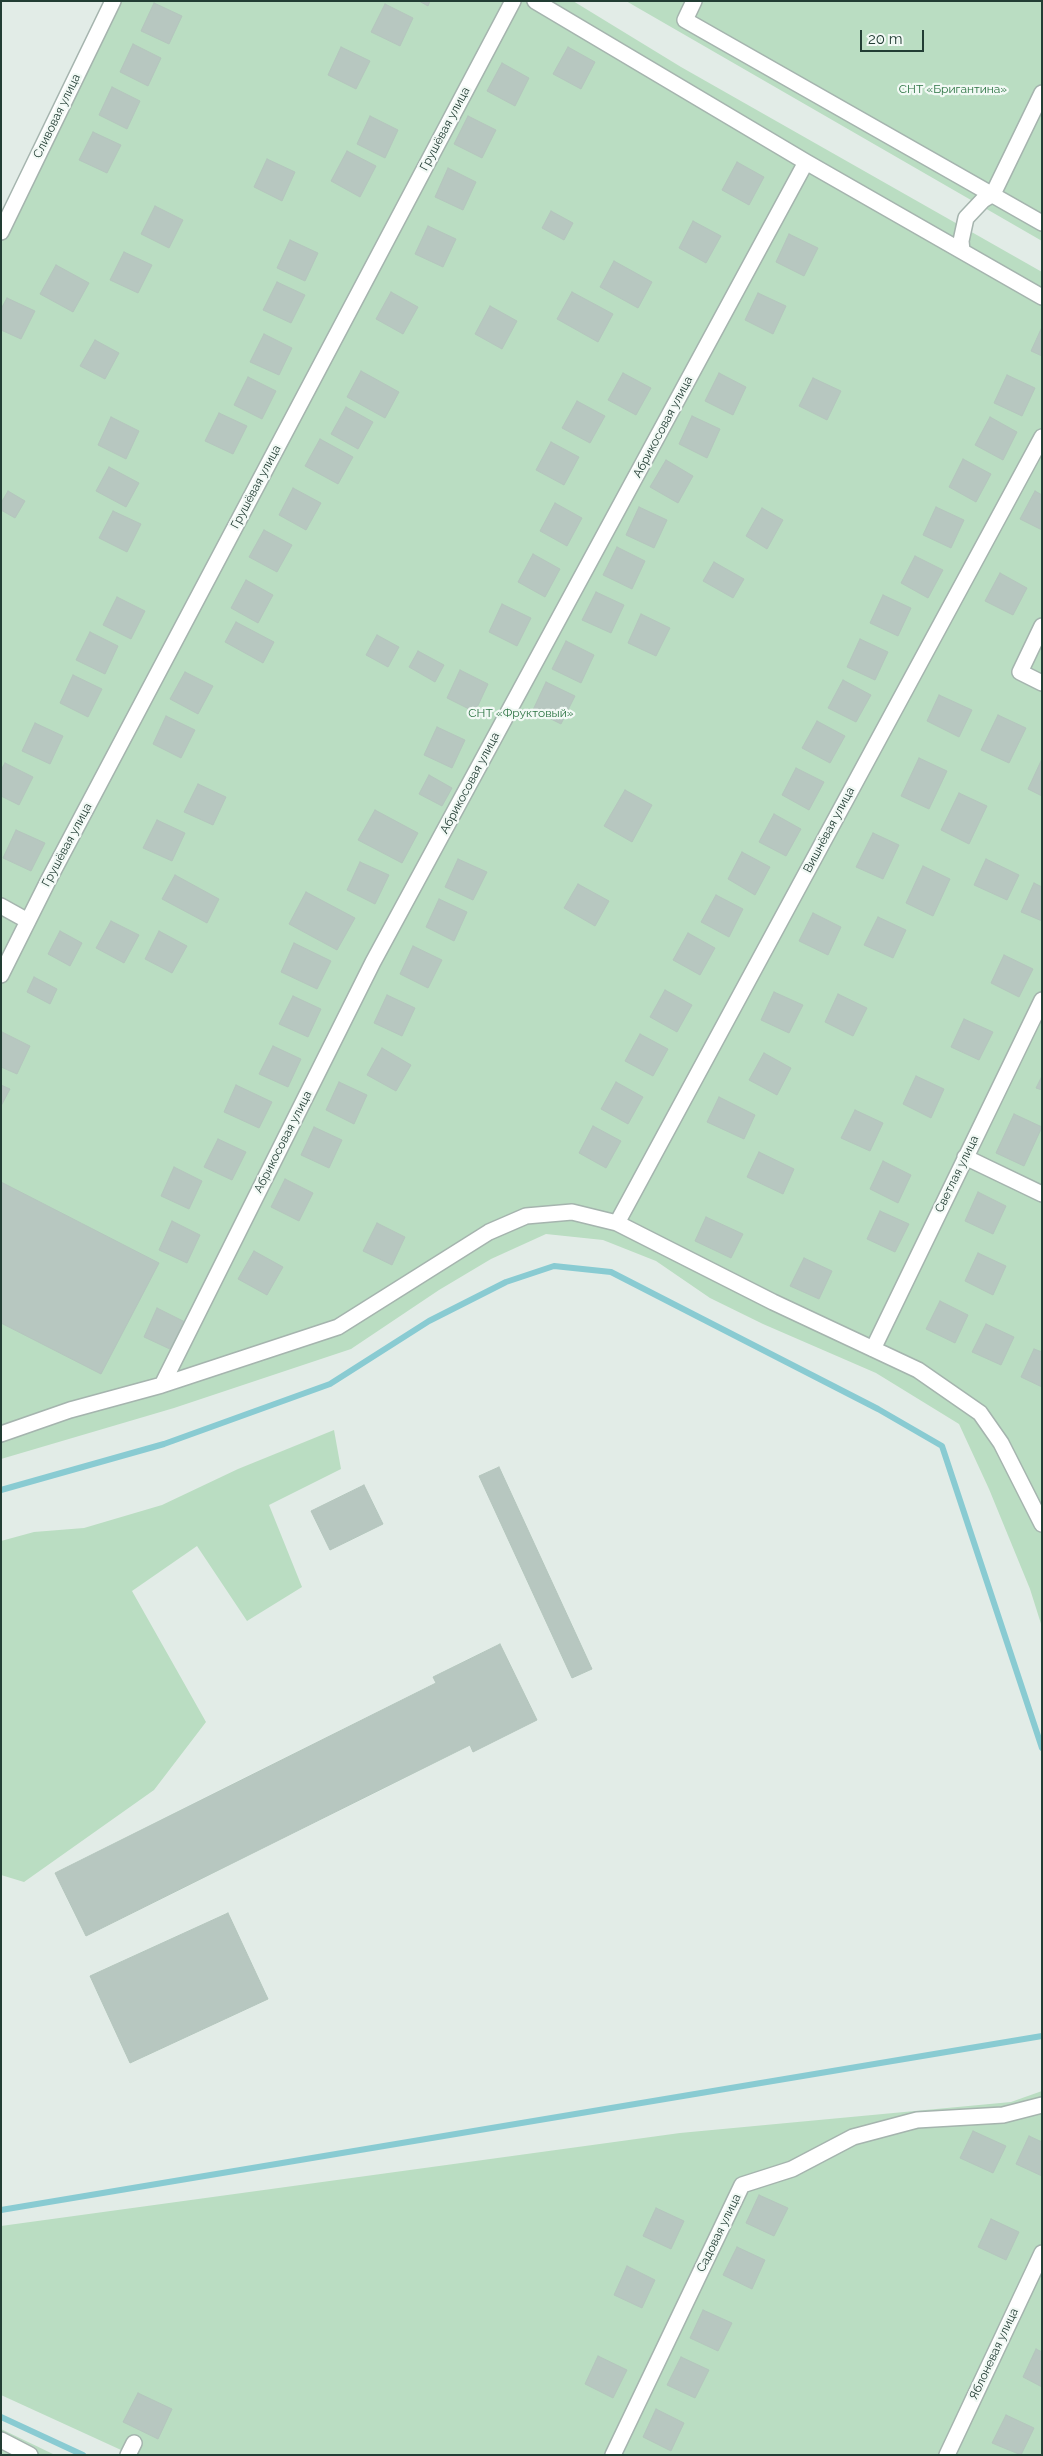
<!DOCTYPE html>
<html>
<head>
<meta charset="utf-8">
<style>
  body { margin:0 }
  #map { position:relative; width:1043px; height:2456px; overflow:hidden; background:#e2ece7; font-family:Raleway,sans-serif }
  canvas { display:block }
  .frame { position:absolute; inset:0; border:2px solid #223d34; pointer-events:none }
  .scale { position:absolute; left:860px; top:30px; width:64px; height:22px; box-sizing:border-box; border:2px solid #223d34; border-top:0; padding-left:6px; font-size:15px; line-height:18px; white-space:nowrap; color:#223d34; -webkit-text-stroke:4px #f2f9f5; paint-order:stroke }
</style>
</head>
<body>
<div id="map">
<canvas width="1043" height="2456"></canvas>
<div class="frame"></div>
<div class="scale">20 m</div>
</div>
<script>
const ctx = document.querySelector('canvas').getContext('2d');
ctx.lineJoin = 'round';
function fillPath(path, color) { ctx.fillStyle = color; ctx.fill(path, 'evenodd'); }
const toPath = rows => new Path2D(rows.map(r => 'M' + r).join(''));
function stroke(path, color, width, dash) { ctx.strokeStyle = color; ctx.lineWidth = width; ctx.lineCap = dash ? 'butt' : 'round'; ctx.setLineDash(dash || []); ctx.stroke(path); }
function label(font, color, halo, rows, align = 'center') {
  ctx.font = font + ' Raleway,sans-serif'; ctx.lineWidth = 4.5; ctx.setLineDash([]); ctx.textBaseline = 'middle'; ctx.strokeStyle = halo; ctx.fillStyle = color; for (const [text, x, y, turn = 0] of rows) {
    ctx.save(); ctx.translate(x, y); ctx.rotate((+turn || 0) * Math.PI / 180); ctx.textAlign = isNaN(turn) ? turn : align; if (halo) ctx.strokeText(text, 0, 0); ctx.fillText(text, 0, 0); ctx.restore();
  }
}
fillPath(toPath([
  [107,1,573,1,681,67,1042,272,1042,1627,1030,1589,989,1489,959,1424,876,1373,763,1324,710,1298,656,1261,603,1240,546,1234,491,1259,439,1290,351,1349,174,1408,1,1459,1,218],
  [626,1,1042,1,1042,241],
  [334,1430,341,1469,269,1505,302,1587,247,1621,197,1546,132,1591,206,1722,154,1790,24,1882,1,1875,1,1541,34,1532,84,1528,162,1505,238,1469],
  [1042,2091,1042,2455,132,2455,1,2395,1,2226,680,2133,1011,2102],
  [1,2429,55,2455,1,2455]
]), '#baddc2');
stroke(toPath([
  [1,1490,164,1444,330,1384,429,1321,506,1282,554,1266,611,1272,878,1409,942,1446,1042,1748],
  [1,2210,1042,2036],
  [1,2417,83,2455]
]), '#89cbd2', 6);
const building = toPath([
  [419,1,430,1,428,6,419,1],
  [154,3,182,16,169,44,141,31,154,3],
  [385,4,413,18,400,46,371,32,385,4],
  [133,44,161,58,148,86,120,72,133,44],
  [341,47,370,61,356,89,328,75,341,47],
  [568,47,595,62,581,89,553,74,568,47],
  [502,63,529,78,515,106,487,91,502,63],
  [112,87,140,101,127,129,99,115,112,87],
  [370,116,398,130,385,158,357,144,370,116],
  [468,116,496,130,482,158,454,144,468,116],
  [93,132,121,145,107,173,79,160,93,132],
  [347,151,376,166,360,197,331,181,347,151],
  [267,159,295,172,282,201,254,187,267,159],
  [737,162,764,177,749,205,722,190,737,162],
  [448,168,476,182,463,210,435,197,448,168],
  [155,206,183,220,169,248,141,234,155,206],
  [551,211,573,223,564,240,542,228,551,211],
  [693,221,721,236,706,263,679,248,693,221],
  [428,226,456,239,443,267,415,254,428,226],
  [789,234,818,248,804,276,776,262,789,234],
  [290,240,318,253,305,281,277,268,290,240],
  [124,252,152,265,138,293,110,280,124,252],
  [614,261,652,282,638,308,600,287,614,261],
  [56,265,89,283,73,312,40,294,56,265],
  [277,282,305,295,291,323,263,310,277,282],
  [391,292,418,307,403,334,376,319,391,292],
  [572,292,613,314,598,342,557,319,572,292],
  [758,293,786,306,773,334,745,320,758,293],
  [7,298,35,311,21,339,1,330,1,309,7,298],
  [490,306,517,321,502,349,475,334,490,306],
  [1042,327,1042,356,1031,351,1042,327],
  [264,334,292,348,279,375,250,362,264,334],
  [95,340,119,353,105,379,80,366,95,340],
  [361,371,399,392,385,418,347,397,361,371],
  [623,373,651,388,636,415,608,400,623,373],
  [719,373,746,387,733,415,705,401,719,373],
  [1007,375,1035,388,1022,416,994,403,1007,375],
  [248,377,276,391,262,419,234,405,248,377],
  [813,378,841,391,827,420,799,406,813,378],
  [577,401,605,416,590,443,562,428,577,401],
  [346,407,373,422,358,449,331,434,346,407],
  [219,413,247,426,233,454,205,441,219,413],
  [692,416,720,429,707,458,679,444,692,416],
  [111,417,139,431,126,459,98,445,111,417],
  [990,417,1017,432,1003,460,975,445,990,417],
  [320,439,353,457,338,484,305,466,320,439],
  [551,442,579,457,564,485,536,470,551,442],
  [963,459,991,474,976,502,949,487,963,459],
  [666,460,693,476,678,503,650,487,666,460],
  [109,467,139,483,126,507,96,491,109,467],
  [293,488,321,503,306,530,279,515,293,488],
  [8,491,25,501,15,518,1,510,1,503,8,491],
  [1035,491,1042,495,1042,530,1020,519,1035,491],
  [555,503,582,518,567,546,540,531,555,503],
  [639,507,667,520,654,548,626,535,639,507],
  [936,507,964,520,951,548,923,535,936,507],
  [762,508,783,520,767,549,746,536,762,508],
  [113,511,141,524,127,552,99,538,113,511],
  [264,530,292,545,277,572,249,557,264,530],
  [617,547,645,561,632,589,603,575,617,547],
  [533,554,560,569,545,597,518,582,533,554],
  [915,556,943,570,928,598,901,583,915,556],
  [714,562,744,579,733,598,703,581,714,562],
  [1000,573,1027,588,1013,615,985,601,1000,573],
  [246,580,273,595,258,623,231,608,246,580],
  [596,592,624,605,611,633,582,620,596,592],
  [883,595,911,608,898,636,870,623,883,595],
  [117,597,145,611,131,639,103,625,117,597],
  [502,604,531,618,517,646,489,632,502,604],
  [641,614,670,628,656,656,628,643,641,614],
  [236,622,274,642,263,663,225,642,236,622],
  [90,632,118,646,105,674,76,660,90,632],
  [377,635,399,647,388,667,366,655,377,635],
  [860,639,888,652,875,680,847,667,860,639],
  [566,641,594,655,581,683,552,669,566,641],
  [418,651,444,665,435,682,409,667,418,651],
  [460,670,488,684,475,712,447,698,460,670],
  [185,672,213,686,198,714,170,699,185,672],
  [73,675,102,689,88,717,60,703,73,675],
  [843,680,871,695,856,722,828,708,843,680],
  [546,682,575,696,561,724,533,710,546,682],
  [939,695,972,710,959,737,927,721,939,695],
  [998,715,1026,728,1009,763,981,750,998,715],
  [166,716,195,730,181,758,153,744,166,716],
  [817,721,845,736,830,763,802,748,817,721],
  [35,723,63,736,50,764,22,751,35,723],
  [437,727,465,740,452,768,424,755,437,727],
  [919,758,947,771,929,809,901,796,919,758],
  [1041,761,1042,761,1042,796,1028,789,1041,761],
  [5,763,33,777,19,805,1,796,1,770,5,763],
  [796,768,824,782,809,810,782,795,796,768],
  [429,775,452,788,442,806,419,794,429,775],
  [198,784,226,797,213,825,184,812,198,784],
  [625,790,652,805,632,842,604,826,625,790],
  [959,793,987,806,969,844,941,830,959,793],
  [375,810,418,833,402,863,358,840,375,810],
  [774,814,801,829,786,856,759,842,774,814],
  [157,820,185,833,172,861,143,848,157,820],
  [16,830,45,843,31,871,3,858,16,830],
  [873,833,899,845,883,879,856,867,873,833],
  [742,852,770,867,755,895,728,879,742,852],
  [458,859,487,872,473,900,445,887,458,859],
  [986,859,1019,875,1007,900,974,885,986,859],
  [360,862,389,875,375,904,347,890,360,862],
  [923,866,950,879,933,916,906,903,923,866],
  [175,875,219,899,207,923,162,899,175,875],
  [1034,883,1042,887,1042,921,1021,912,1034,883],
  [578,884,609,901,595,926,564,908,578,884],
  [306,892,355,918,337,950,289,924,306,892],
  [716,895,743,909,729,937,701,922,716,895],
  [439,899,467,912,454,941,426,927,439,899],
  [813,913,841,927,828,955,799,941,813,913],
  [878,917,906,930,893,958,864,945,878,917],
  [111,921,139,935,124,963,96,948,111,921],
  [60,931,82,943,70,966,48,954,60,931],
  [159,931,187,946,172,973,145,959,159,931],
  [688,933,715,948,700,975,673,960,688,933],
  [294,943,331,961,317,989,281,972,294,943],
  [413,946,442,960,428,988,400,974,413,946],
  [1004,955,1033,969,1019,997,991,983,1004,955],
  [34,977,57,989,50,1004,27,992,34,977],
  [665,990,692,1005,677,1032,650,1017,665,990],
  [774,992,803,1005,789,1033,761,1020,774,992],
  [838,994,867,1008,853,1036,825,1022,838,994],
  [387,995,415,1008,402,1036,374,1023,387,995],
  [293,996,321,1009,308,1037,279,1024,293,996],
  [964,1019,993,1032,979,1060,951,1047,964,1019],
  [2,1032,30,1046,17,1074,1,1067,2,1032],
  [640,1034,668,1049,653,1076,625,1061,640,1034],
  [273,1046,301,1059,288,1087,259,1074,273,1046],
  [382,1048,411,1065,396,1091,367,1075,382,1048],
  [764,1053,791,1068,777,1095,749,1080,764,1053],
  [916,1076,944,1089,931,1118,903,1104,916,1076],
  [1042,1076,1042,1090,1036,1088,1042,1076],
  [339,1082,367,1095,354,1124,326,1110,339,1082],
  [616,1082,643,1097,628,1124,601,1109,616,1082],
  [1,1085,10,1089,1,1106,1,1085],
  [236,1085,272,1102,259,1128,224,1112,236,1085],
  [719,1097,755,1115,744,1139,707,1122,719,1097],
  [855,1110,883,1123,870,1151,841,1138,855,1110],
  [1014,1114,1042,1127,1024,1166,996,1153,1014,1114],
  [593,1126,621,1141,606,1168,579,1153,593,1126],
  [314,1127,342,1140,329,1168,301,1155,314,1127],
  [218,1139,246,1152,232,1180,204,1167,218,1139],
  [759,1152,794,1169,783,1194,747,1177,759,1152],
  [883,1161,911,1175,898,1203,870,1189,883,1161],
  [174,1167,202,1181,189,1209,161,1196,174,1167],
  [285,1179,313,1193,299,1221,271,1207,285,1179],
  [1,1182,159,1263,101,1374,1,1323,1,1182],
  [978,1192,1006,1206,993,1234,965,1221,978,1192],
  [880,1211,909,1224,895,1252,867,1239,880,1211],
  [706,1217,743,1234,731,1258,695,1241,706,1217],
  [172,1221,200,1235,187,1263,159,1250,172,1221],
  [377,1223,405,1237,392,1265,363,1251,377,1223],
  [254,1251,283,1267,267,1295,238,1279,254,1251],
  [978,1253,1006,1266,993,1295,965,1281,978,1253],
  [804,1258,832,1271,819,1299,790,1286,804,1258],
  [940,1301,968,1315,955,1343,926,1329,940,1301],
  [157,1308,185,1322,172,1350,144,1337,157,1308],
  [986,1324,1014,1337,1001,1365,972,1352,986,1324],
  [1034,1349,1042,1352,1042,1387,1021,1377,1034,1349],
  [499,1467,592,1669,572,1678,479,1476,499,1467],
  [364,1485,383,1524,330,1550,311,1511,364,1485],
  [500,1644,537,1720,473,1752,470,1745,86,1936,55,1873,436,1683,433,1677,500,1644],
  [228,1913,268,1999,130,2063,90,1976,228,1913],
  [973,2131,1006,2146,993,2173,960,2158,973,2131],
  [1029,2136,1042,2142,1042,2176,1016,2164,1029,2136],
  [759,2195,788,2208,774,2236,746,2223,759,2195],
  [656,2208,684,2221,671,2249,643,2236,656,2208],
  [991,2219,1019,2232,1006,2260,978,2247,991,2219],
  [737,2247,765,2260,752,2289,723,2275,737,2247],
  [627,2266,655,2280,642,2308,614,2295,627,2266],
  [703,2310,732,2323,718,2351,690,2338,703,2310],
  [1036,2349,1042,2352,1042,2387,1023,2377,1036,2349],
  [598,2356,627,2370,613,2398,585,2384,598,2356],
  [681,2357,709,2370,695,2398,667,2385,681,2357],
  [138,2393,172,2409,158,2439,123,2422,138,2393],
  [656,2409,684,2423,671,2451,643,2437,656,2409],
  [1006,2415,1034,2428,1021,2455,992,2443,1006,2415]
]);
fillPath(building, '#b7c7c0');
stroke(building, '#b4c6bd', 1);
const minor = toPath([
  [535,1,806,162,1042,297],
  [694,1,685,20,1042,223],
  [1,232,113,1],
  [962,251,961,241,966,218,983,200,993,194,1042,93],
  [1042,626,1020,672,1042,683],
  [1,906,28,921],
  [1,975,48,881,513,1],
  [965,1157,1042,1194],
  [617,1223,1042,437],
  [873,1349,1042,1000],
  [162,1385,373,962,806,162],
  [1,1434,70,1410,162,1385,338,1327,489,1232,526,1216,572,1212,617,1223,773,1302,918,1370,980,1413,1001,1443,1042,1524],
  [1,2440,30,2455],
  [128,2455,134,2443],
  [613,2455,742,2185,792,2169,853,2137,917,2120,1003,2115,1042,2105],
  [947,2455,1042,2253]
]);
stroke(minor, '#a5b4ae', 18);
stroke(minor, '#fff', 15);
label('12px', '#2c7443', '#f2f9f5', [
  ["СНТ «Бригантина»",953,89],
  ["СНТ «Фруктовый»",521,713]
]);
label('12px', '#223d34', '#f2f9f5', [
  ["Сливовая улица",57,116,-64],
  ["Грушёвая улица",445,129,-62],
  ["Абрикосовая улица",663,427,-62],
  ["Грушёвая улица",256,487,-62],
  ["Абрикосовая улица",470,783,-62],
  ["Вишнёвая улица",829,830,-62],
  ["Грушёвая улица",67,845,-62],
  ["Абрикосовая улица",283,1142,-63],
  ["Светлая улица",957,1174,-64],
  ["Садовая улица",719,2233,-64],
  ["Яблоневая улица",994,2354,-65]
]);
</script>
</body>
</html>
